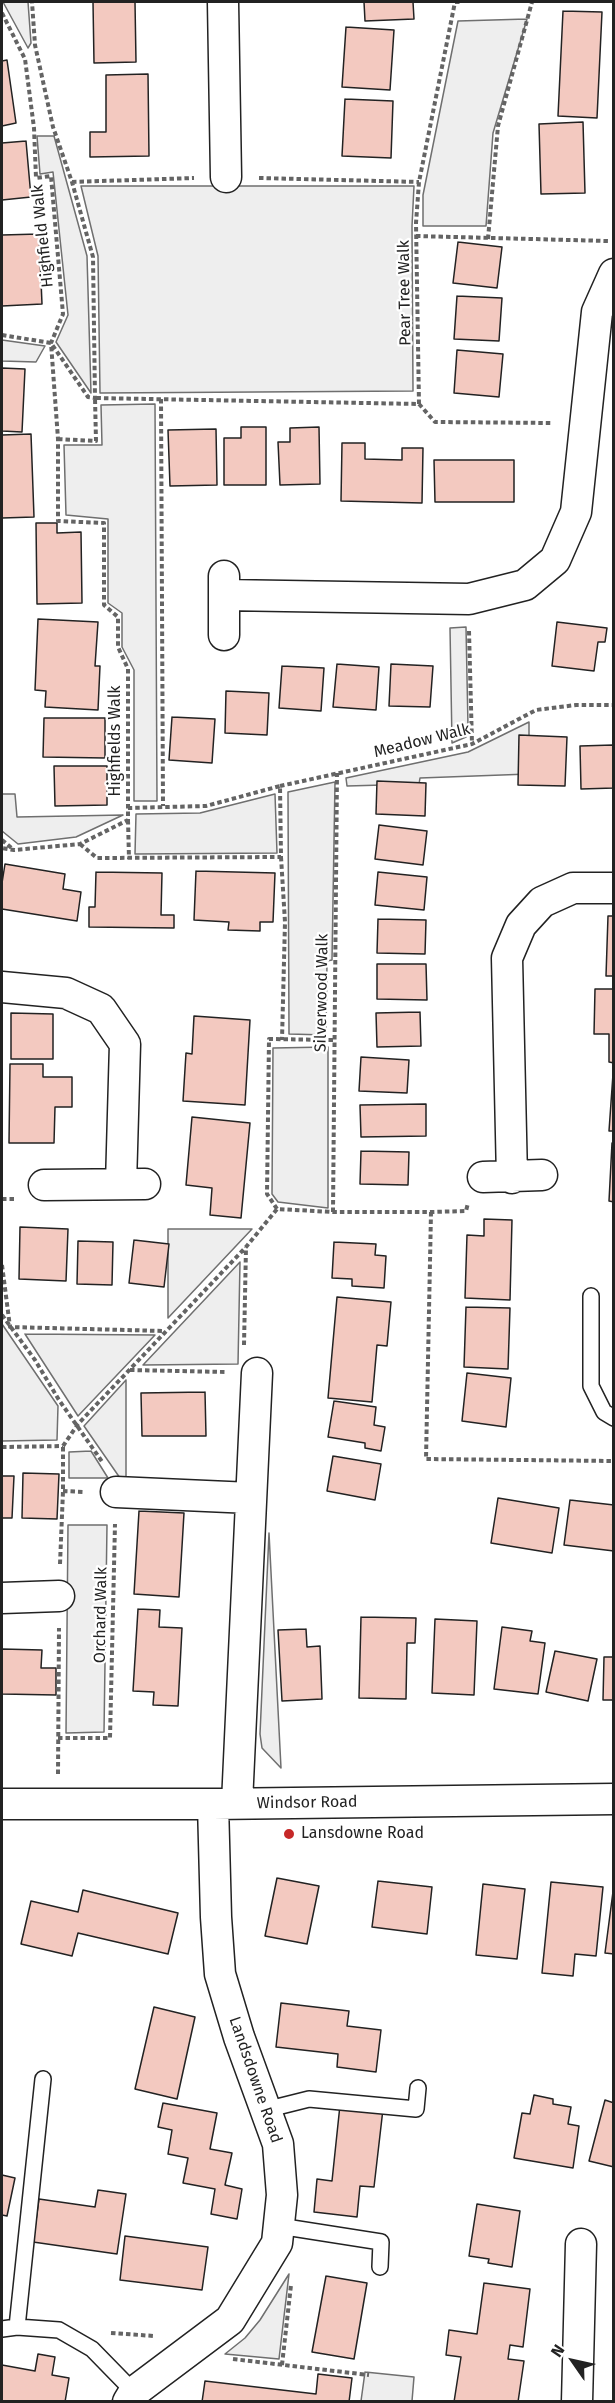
<!DOCTYPE html>
<html>
<head>
<meta charset="utf-8">
<style>
  body { margin:0 }
  #map { position:relative; width:615px; height:2403px; overflow:hidden; background:#fff; font-family:"Fira Sans",sans-serif }
  canvas { display:block }
  .frame { position:absolute; inset:0; border:3px solid #222; pointer-events:none }
  .north { position:absolute; left:543px; top:2331px; width:60px; height:60px; -webkit-text-stroke:4px #fff; paint-order:stroke; rotate:304deg; font-size:16px; font-weight:700; line-height:24px; text-align:center; color:#222 }
  .north::after { content:''; display:block; margin:auto; width:21px; height:27px; background:#222; clip-path:polygon(50% 0,100% 100%,50% 72%,0 100%) }
</style>
</head>
<body>
<div id="map">
<canvas width="615" height="2403"></canvas>
<div class="frame"></div>
<div class="north">N</div>
</div>
<script>
const ctx = document.querySelector('canvas').getContext('2d');
ctx.lineJoin = 'round';
function fillPath(path, color) { ctx.fillStyle = color; ctx.fill(path, 'evenodd'); }
const toPath = rows => new Path2D(rows.map(r => 'M' + r).join(''));
function stroke(path, color, width, dash) { ctx.strokeStyle = color; ctx.lineWidth = width; ctx.lineCap = dash ? 'butt' : 'round'; ctx.setLineDash(dash || []); ctx.stroke(path); }
function label(font, color, halo, rows, align = 'center') {
  ctx.font = font + ' "Fira Sans",sans-serif'; ctx.lineWidth = 4.5; ctx.setLineDash([]); ctx.textBaseline = 'middle'; ctx.strokeStyle = halo; ctx.fillStyle = color; for (const [text, x, y, turn = 0] of rows) {
    ctx.save(); ctx.translate(x, y); ctx.rotate((+turn || 0) * Math.PI / 180); ctx.textAlign = isNaN(turn) ? turn : align; if (halo) ctx.strokeText(text, 0, 0); ctx.fillText(text, 0, 0); ctx.restore();
  }
}
const green = toPath([
  [3,2,28,2,31,43,28,48,3,2],
  [527,19,493,133,486,226,423,226,423,195,458,21,527,19],
  [37,136,54,136,87,256,91,393,56,342,68,315,53,172,40,174,37,136],
  [81,186,414,186,412,226,413,391,100,393,98,256,81,186],
  [2,340,45,346,36,362,2,361,2,340],
  [155,404,157,801,134,801,134,670,122,647,122,613,108,603,108,519,66,515,64,445,102,445,101,405,155,404],
  [466,627,468,727,466,737,452,743,450,628,466,627],
  [529,722,529,774,420,778,419,784,347,786,346,778,468,752,529,722],
  [335,782,332,960,327,961,326,1035,289,1034,288,792,335,782],
  [2,794,15,794,17,817,123,815,76,837,18,844,2,831,2,794],
  [275,794,277,853,135,854,136,814,200,813,275,794],
  [328,1047,328,1208,278,1202,272,1194,273,1048,328,1047],
  [168,1229,252,1229,168,1318,168,1229],
  [240,1262,238,1364,143,1365,240,1262],
  [2,1324,58,1406,57,1440,2,1441,2,1324],
  [25,1334,155,1335,78,1416,25,1334],
  [126,1380,126,1477,120,1478,84,1426,126,1380],
  [91,1451,108,1478,69,1478,69,1452,91,1451],
  [68,1525,107,1525,104,1732,66,1733,68,1525],
  [269,1533,281,1768,262,1748,260,1734,269,1533],
  [289,2274,279,2359,225,2354,245,2338,260,2320,289,2274],
  [365,2372,414,2377,412,2401,361,2401,365,2372]
]);
fillPath(green, '#eee');
stroke(green, '#6f6f6f', 1.5);
const building = toPath([
  [93,2,135,2,136,62,94,63,93,2],
  [364,2,413,2,414,19,365,21,364,2],
  [563,11,602,12,597,118,558,116,563,11],
  [346,27,394,30,390,90,342,87,346,27],
  [7,60,16,123,2,126,2,61,7,60],
  [148,74,149,156,90,157,90,132,106,132,106,75,148,74],
  [345,99,393,101,391,158,342,156,345,99],
  [583,122,585,193,541,194,539,124,583,122],
  [26,141,31,197,2,200,2,143,26,141],
  [39,234,42,304,2,306,2,235,39,234],
  [458,242,502,247,497,288,453,283,458,242],
  [457,296,502,298,499,341,454,339,457,296],
  [457,350,503,354,499,397,454,393,457,350],
  [2,368,25,369,22,432,2,431,2,368],
  [241,427,266,427,266,485,224,485,224,438,241,438,241,427],
  [319,427,320,484,280,485,278,442,290,442,290,428,319,427],
  [216,429,217,485,170,486,168,430,216,429],
  [31,434,34,517,2,518,2,435,31,434],
  [342,443,365,443,365,459,402,460,402,448,423,448,422,503,341,501,342,443],
  [434,460,514,460,514,502,435,502,434,460],
  [36,523,57,523,57,533,81,532,82,603,37,604,36,523],
  [38,619,98,622,95,666,100,666,98,710,45,707,46,691,35,690,38,619],
  [557,622,607,628,605,642,598,642,594,671,552,666,557,622],
  [337,664,379,667,376,710,333,707,337,664],
  [391,664,433,666,430,707,389,706,391,664],
  [282,666,324,668,321,711,279,708,282,666],
  [226,691,269,693,267,735,225,733,226,691],
  [172,717,215,719,212,763,169,760,172,717],
  [44,718,105,718,105,758,43,757,44,718],
  [519,735,567,737,565,786,518,785,519,735],
  [613,745,614,788,581,789,580,746,613,745],
  [54,766,107,766,107,805,55,806,54,766],
  [377,781,426,783,425,816,376,814,377,781],
  [379,825,427,831,423,865,375,859,379,825],
  [5,864,65,874,63,889,81,892,77,921,2,909,2,883,5,864],
  [196,871,275,873,273,922,260,922,260,931,228,930,229,922,194,920,196,871],
  [96,872,162,873,161,915,174,915,174,928,89,927,89,907,95,907,96,872],
  [378,872,427,877,424,910,375,905,378,872],
  [608,916,614,916,614,976,606,976,608,916],
  [378,919,426,920,425,954,377,953,378,919],
  [377,964,426,964,427,1000,377,999,377,964],
  [595,989,614,989,614,1063,609,1062,609,1034,594,1034,595,989],
  [420,1012,421,1046,377,1047,376,1013,420,1012],
  [11,1013,53,1014,53,1059,11,1059,11,1013],
  [194,1016,250,1020,245,1105,183,1101,186,1053,192,1054,194,1016],
  [361,1057,409,1060,407,1093,359,1091,361,1057],
  [10,1064,43,1064,43,1077,72,1077,72,1107,55,1107,54,1143,9,1143,10,1064],
  [613,1074,614,1074,614,1131,609,1131,613,1074],
  [426,1104,426,1136,361,1137,360,1105,426,1104],
  [192,1117,250,1123,241,1218,210,1215,212,1188,186,1185,192,1117],
  [612,1143,614,1143,614,1202,609,1201,612,1143],
  [361,1151,409,1152,408,1185,360,1184,361,1151],
  [484,1219,512,1220,510,1300,465,1298,467,1235,484,1236,484,1219],
  [20,1227,68,1229,66,1281,19,1279,20,1227],
  [134,1240,169,1244,164,1287,129,1283,134,1240],
  [78,1241,113,1242,112,1285,77,1284,78,1241],
  [334,1242,376,1244,375,1255,386,1256,384,1288,352,1286,352,1279,332,1278,334,1242],
  [337,1297,391,1302,387,1346,377,1345,372,1402,328,1398,337,1297],
  [466,1307,510,1308,508,1369,464,1367,466,1307],
  [467,1373,511,1378,506,1427,462,1421,467,1373],
  [205,1392,206,1436,142,1436,141,1393,205,1392],
  [334,1401,376,1407,374,1425,385,1427,381,1451,365,1448,365,1443,328,1437,334,1401],
  [333,1456,381,1464,375,1500,327,1491,333,1456],
  [23,1473,59,1474,57,1519,22,1518,23,1473],
  [2,1476,14,1476,12,1518,2,1518,2,1476],
  [498,1498,559,1508,552,1553,491,1543,498,1498],
  [570,1500,614,1505,614,1551,564,1545,570,1500],
  [139,1511,184,1513,179,1597,134,1594,139,1511],
  [138,1609,160,1610,159,1627,182,1628,178,1706,153,1705,154,1692,133,1691,138,1609],
  [361,1617,416,1618,415,1643,407,1643,406,1699,359,1698,361,1617],
  [435,1619,477,1621,474,1695,432,1693,435,1619],
  [502,1627,532,1631,530,1641,545,1643,538,1694,494,1689,502,1627],
  [306,1629,307,1647,320,1646,322,1699,282,1701,278,1630,306,1629],
  [2,1649,42,1650,41,1668,56,1668,56,1695,2,1694,2,1649],
  [555,1651,597,1659,588,1701,546,1692,555,1651],
  [604,1657,614,1657,614,1700,603,1700,604,1657],
  [277,1878,319,1886,307,1944,265,1936,277,1878],
  [378,1881,432,1887,427,1934,372,1927,378,1881],
  [551,1882,603,1887,596,1956,575,1954,573,1976,542,1973,551,1882],
  [483,1884,525,1889,517,1959,476,1955,483,1884],
  [614,1884,614,1954,605,1953,614,1884],
  [83,1890,178,1913,168,1954,78,1933,72,1956,21,1944,31,1901,78,1912,83,1890],
  [281,2003,349,2011,347,2026,381,2030,376,2072,337,2067,338,2054,276,2047,281,2003],
  [154,2007,195,2017,177,2099,135,2089,154,2007],
  [534,2095,553,2099,553,2104,571,2107,568,2124,579,2126,573,2168,514,2158,522,2113,530,2114,534,2095],
  [605,2100,614,2103,614,2167,589,2161,605,2100],
  [163,2103,217,2113,210,2149,232,2153,225,2185,242,2189,237,2219,211,2214,215,2189,183,2183,188,2158,168,2154,172,2130,158,2127,163,2103],
  [340,2105,383,2109,374,2187,360,2186,357,2217,314,2212,317,2179,332,2181,340,2105],
  [2,2175,15,2178,7,2216,2,2215,2,2175],
  [98,2190,126,2194,117,2254,33,2242,39,2199,95,2207,98,2190],
  [477,2204,520,2211,512,2267,488,2263,489,2259,469,2256,477,2204],
  [125,2236,208,2247,202,2290,120,2280,125,2236],
  [326,2276,367,2283,354,2359,312,2352,326,2276],
  [484,2283,530,2289,523,2347,510,2345,508,2359,524,2361,518,2402,454,2402,461,2357,446,2355,449,2330,477,2334,484,2283],
  [38,2354,55,2357,52,2375,69,2378,65,2402,2,2402,2,2365,35,2371,38,2354],
  [318,2374,352,2378,349,2402,202,2402,205,2381,316,2394,318,2374]
]);
fillPath(building, '#f3c9c0');
stroke(building, '#222', 1.5);
const lane = toPath([
  [591,1296,591,1386,604,1412,614,1418],
  [43,2079,17,2327,59,2330,92,2349,134,2392],
  [265,2110,309,2099,416,2109,418,2088],
  [279,2226,381,2242,380,2267],
  [2,2329,17,2327]
]);
const street = toPath([
  [223,2,226,177],
  [224,595,469,599,525,585,555,560,576,512,597,312,614,274],
  [224,635,224,576],
  [2,987,66,993,101,1009,125,1044,121,1184],
  [483,1177,542,1175],
  [512,1178,507,958,521,925,542,902,573,888,614,888],
  [44,1185,145,1184],
  [116,1492,251,1498],
  [2,1598,59,1596],
  [237,1803,257,1373],
  [2,1804,213,1804,614,1799],
  [128,2402,134,2392,230,2320,277,2243,282,2195,278,2144,239,2037,220,1974,216,1917,213,1804],
  [577,2402,581,2244]
]);
stroke(lane, '#222', 18);
stroke(street, '#222', 33);
stroke(toPath([
  [455,2,462,2],
  [2,13,25,59,34,128,36,178,51,176,63,314,51,343,58,439,58,521,104,523,104,605,118,617,118,647,128,669,128,820,80,844,14,850,2,848],
  [259,178,419,182],
  [72,182,194,178],
  [416,236,608,241],
  [488,239,498,126,532,2],
  [2,335,51,343,88,397,95,398,93,257,72,182,53,127,35,45,32,2],
  [161,399,163,806],
  [419,404,416,223,419,182,455,2],
  [58,439,96,441,95,398,419,404,435,422,553,423],
  [469,631,472,744],
  [280,786,472,744,536,710,576,705,614,705],
  [128,820,129,859],
  [2,840,14,850],
  [80,844,97,858,281,857,280,786,206,806,128,808],
  [281,857,285,922,282,1040],
  [333,1040,269,1039,267,1194,277,1209,333,1212,431,1212,466,1211,468,1203],
  [2,1199,16,1199],
  [333,1212,337,773],
  [431,1212,426,1459,614,1461],
  [2,1265,10,1327,164,1331],
  [2,1315,35,1360,59,1400,103,1463],
  [244,1345,246,1247],
  [130,1370,226,1372],
  [63,1446,78,1424,246,1247,277,1209],
  [2,1447,63,1446],
  [63,1491,85,1492],
  [60,1564,63,1491,63,1446],
  [58,1738,110,1738,115,1524],
  [58,1774,59,1628],
  [111,2333,154,2336],
  [233,2359,369,2375],
  [282,2365,291,2285]
]), '#646464', 4, [4.5, 3]);
stroke(lane, '#fff', 15);
stroke(street, '#fff', 30);
for (const [x, y, r, color] of [
  [289,1834,6,"#c62828"]
]) { const dot = new Path2D(); dot.arc(x, y, r, 0, 2 * Math.PI); ctx.fillStyle = color; ctx.fill(dot); stroke(dot, '#fff', 2); }
label('16px', '#222', '#fff', [
  ["Highfield Walk",43,236,-96],
  ["Pear Tree Walk",405,293,-91],
  ["Highfields Walk",116,741,-90],
  ["Meadow Walk",422,741,-14],
  ["Silverwood Walk",322,993,-89],
  ["Orchard Walk",101,1615,-89],
  ["Windsor Road",307,1803,-1],
  ["Landsdowne Road",255,2080,71]
]);
label('16px', '#222', '#fff', [
  ["Lansdowne Road",301,1834]
], 'left');
</script>
</body>
</html>
